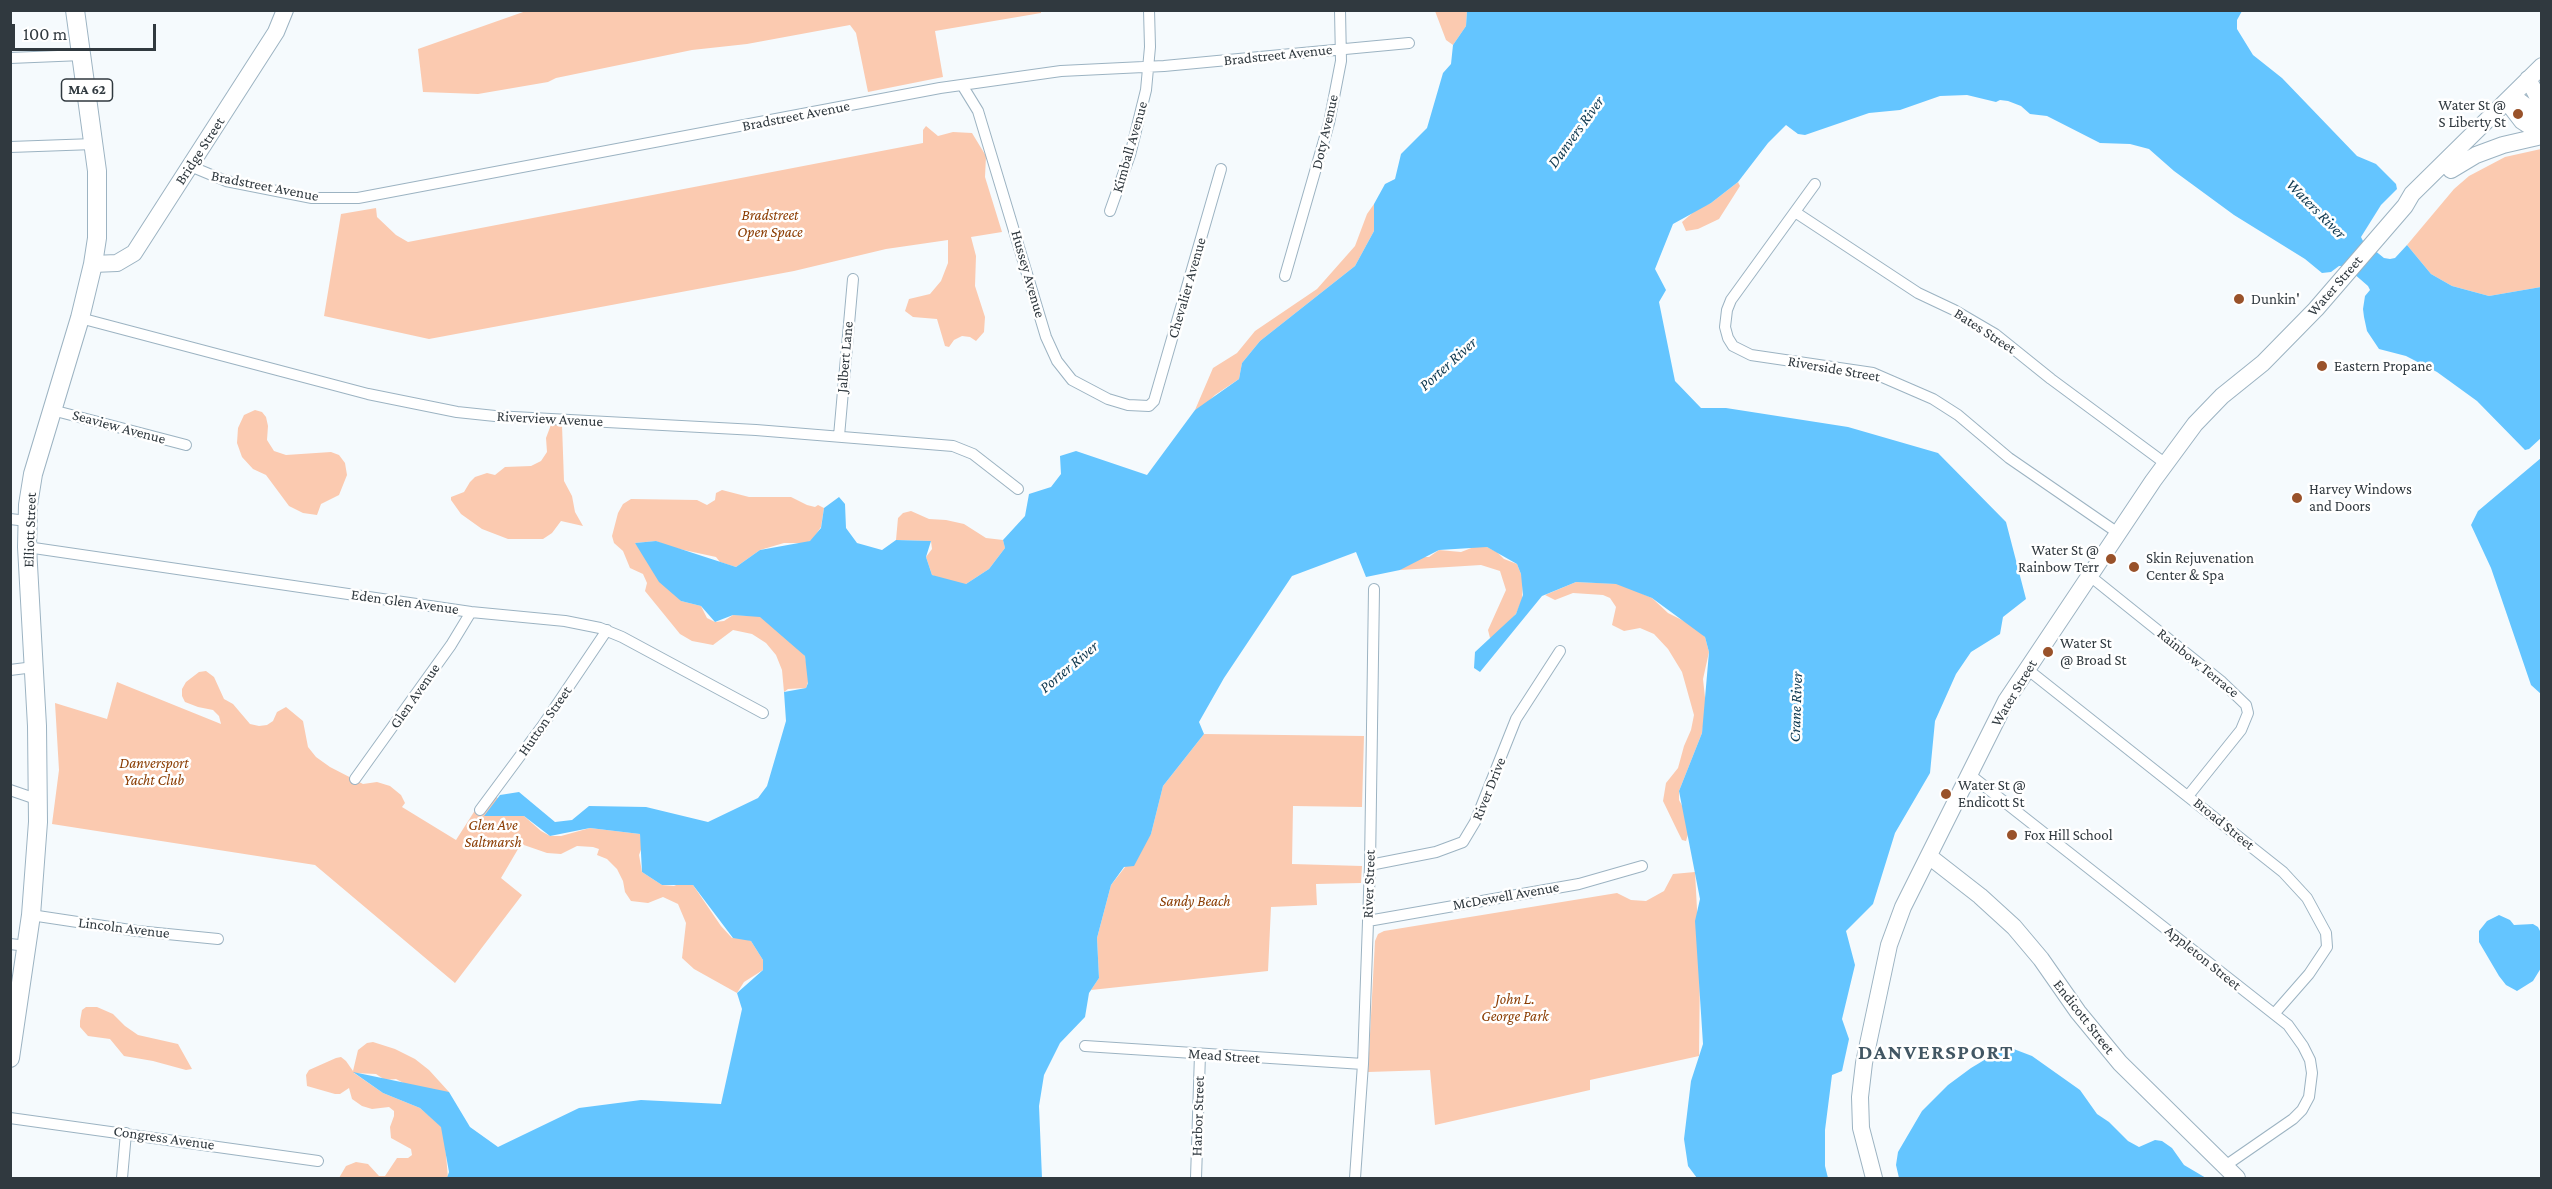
<!DOCTYPE html>
<html>
<head>
<meta charset="utf-8">
<style>
  body { margin:0 }
  #map { position:relative; width:2552px; height:1189px; overflow:hidden; background:#f5fafd; font-family:"Crimson Pro",serif }
  canvas { display:block }
  .frame { position:absolute; inset:0; border:12px solid #30393f; pointer-events:none }
  .scale { position:absolute; left:12px; top:24px; width:144px; height:27px; box-sizing:border-box; border:3px solid #30393f; border-top:0; padding-left:8px; font-size:18px; line-height:21px; white-space:nowrap; color:#30393f; -webkit-text-stroke:4px #fff; paint-order:stroke }
</style>
</head>
<body>
<div id="map">
<canvas width="2552" height="1189"></canvas>
<div class="frame"></div>
<div class="scale">100 m</div>
</div>
<script>
const ctx = document.querySelector('canvas').getContext('2d');
ctx.lineJoin = 'round';
function fillPath(path, color) { ctx.fillStyle = color; ctx.fill(path, 'evenodd'); }
const toPath = rows => new Path2D(rows.map(r => 'M' + r).join(''));
function stroke(path, color, width, dash) { ctx.strokeStyle = color; ctx.lineWidth = width; ctx.lineCap = dash ? 'butt' : 'round'; ctx.setLineDash(dash || []); ctx.stroke(path); }
function label(font, color, halo, rows, align = 'center') {
  ctx.font = font + ' "Crimson Pro",serif'; ctx.lineWidth = 5; ctx.setLineDash([]); ctx.textBaseline = 'middle'; ctx.strokeStyle = halo; ctx.fillStyle = color; for (const [text, x, y, turn = 0] of rows) {
    ctx.save(); ctx.translate(x, y); ctx.rotate((+turn || 0) * Math.PI / 180); ctx.textAlign = isNaN(turn) ? turn : align; if (halo) ctx.strokeText(text, 0, 0); ctx.fillText(text, 0, 0); ctx.restore();
  }
}
fillPath(toPath([
  [1041,11,1041,13,935,31,943,77,868,92,856,33,850,25,747,44,692,50,556,78,548,82,478,94,423,92,418,49,526,11],
  [1435,11,1467,11,1466,26,1453,45,1446,40],
  [926,126,938,136,953,132,972,133,986,156,985,177,1002,232,971,237,976,256,975,286,985,317,984,332,976,341,970,337,962,336,954,340,949,347,945,346,937,319,913,317,905,311,909,299,930,294,941,281,948,263,948,240,886,249,794,271,429,339,324,316,341,214,376,208,377,217,396,235,408,242,923,143,923,130],
  [2541,149,2541,287,2489,296,2452,286,2431,274,2407,245,2454,189,2469,176,2505,157],
  [1738,182,1740,186,1719,219,1698,229,1686,231,1682,222,1697,209,1711,203],
  [1374,204,1377,209,1374,231,1355,266,1260,341,1242,363,1239,379,1215,395,1203,407,1195,410,1213,368,1237,353,1255,331,1317,289,1355,246,1367,214],
  [255,410,262,412,266,417,268,426,267,440,274,451,286,455,331,452,339,455,345,463,347,475,339,495,321,504,317,515,303,513,289,506,266,475,253,469,242,457,237,443,238,428,244,415],
  [552,422,562,425,564,481,572,496,575,512,583,526,561,521,552,533,543,539,508,539,482,529,461,514,451,500,451,497,464,492,470,482,475,477,487,473,495,475,505,467,531,466,541,461,547,452,546,438],
  [722,490,749,497,791,497,807,505,815,507,818,505,824,508,821,527,812,540,806,543,784,543,760,550,736,567,720,562,716,557,670,547,656,541,635,543,681,601,701,606,707,618,715,622,724,621,733,615,760,616,799,648,805,656,809,679,806,688,788,689,784,692,782,670,776,655,766,643,752,634,733,630,713,645,692,641,680,634,645,591,647,583,643,574,630,568,623,551,614,543,612,536,618,513,623,504,631,499,697,500,707,505,715,500,716,493],
  [911,511,929,519,946,520,964,524,986,538,1003,540,1005,548,989,569,966,584,957,586,932,575,926,557,932,549,931,541,896,540,898,518,903,513],
  [1474,547,1487,547,1497,552,1504,559,1517,564,1523,579,1522,600,1516,614,1494,637,1490,638,1488,630,1506,590,1500,571,1481,565,1400,570,1418,557,1429,557,1439,550,1461,552],
  [1576,582,1620,584,1652,598,1668,613,1696,627,1705,637,1709,652,1703,679,1706,707,1702,733,1679,791,1679,800,1687,815,1689,831,1686,841,1682,840,1677,830,1663,801,1666,783,1678,768,1684,746,1691,730,1694,715,1682,672,1668,649,1654,634,1640,628,1624,631,1612,625,1616,607,1610,598,1603,595,1573,593,1555,600,1545,595],
  [206,671,214,677,224,699,233,704,250,724,259,726,267,725,273,721,277,712,286,707,303,721,308,747,316,757,330,767,363,784,377,782,390,786,401,795,405,803,402,807,456,840,488,790,518,815,524,816,541,831,550,836,561,836,590,828,640,834,642,847,639,855,642,872,662,885,674,886,683,882,693,885,721,926,732,938,740,937,751,941,763,960,763,970,744,982,737,993,694,969,682,958,686,923,678,904,663,897,648,903,631,901,625,892,623,881,617,869,607,859,597,855,599,849,593,847,577,846,561,854,547,853,521,844,501,878,522,895,455,983,315,865,52,824,59,770,55,703,107,719,117,682,221,724,219,716,213,710,198,707,185,702,182,696,182,689,186,682,199,672],
  [1204,734,1364,736,1362,807,1293,806,1292,864,1362,866,1361,883,1316,884,1317,905,1271,907,1268,971,1091,990,1099,978,1097,938,1111,885,1151,834,1163,786],
  [1695,872,1700,965,1699,1056,1590,1080,1590,1090,1435,1125,1430,1070,1368,1072,1375,941,1378,934,1384,931,1617,893,1631,900,1646,901,1664,891,1673,874],
  [86,1007,97,1007,113,1014,125,1026,138,1035,178,1044,192,1069,186,1070,153,1061,124,1056,110,1039,88,1036,80,1027,80,1021,82,1010],
  [373,1042,395,1049,415,1059,429,1070,449,1092,434,1093,411,1087,396,1079,385,1080,376,1074,354,1073,383,1093,420,1108,442,1127,444,1132,448,1178,339,1178,346,1166,356,1162,368,1164,379,1176,385,1176,397,1158,408,1158,412,1155,411,1149,391,1138,390,1127,394,1116,394,1111,389,1107,372,1109,362,1106,352,1099,349,1088,340,1094,335,1094,307,1086,306,1075,309,1070,336,1058,341,1057,346,1061,353,1071,358,1050,367,1043]
]), '#fbcab0');
fillPath(toPath([
  [1467,11,2242,11,2237,20,2237,29,2253,55,2282,78,2357,156,2376,164,2396,184,2397,189,2381,205,2361,237,2363,241,2384,258,2390,259,2395,258,2407,245,2431,274,2452,286,2489,296,2541,287,2541,438,2529,449,2525,450,2477,401,2437,372,2406,356,2379,349,2367,331,2364,317,2363,309,2365,296,2370,290,2368,286,2345,266,2339,266,2331,272,2322,273,2305,259,2234,215,2174,171,2149,149,2130,144,2100,143,2047,116,2030,114,2021,106,2008,101,2000,100,1996,102,1967,95,1940,96,1900,110,1869,113,1805,135,1798,134,1786,125,1768,143,1738,182,1711,203,1673,224,1655,269,1666,290,1659,302,1675,381,1701,408,1726,408,1848,427,1938,453,2006,522,2026,599,2003,617,2000,634,1971,652,1956,674,1935,721,1930,773,1895,833,1873,904,1846,931,1855,965,1842,1019,1849,1039,1842,1071,1832,1075,1825,1130,1825,1166,1828,1178,1697,1178,1688,1166,1684,1139,1691,1081,1703,1044,1695,921,1700,899,1679,791,1702,733,1709,652,1705,637,1652,598,1616,584,1576,582,1542,596,1480,672,1474,668,1475,652,1516,614,1523,595,1521,574,1517,564,1487,547,1439,550,1400,570,1366,577,1356,552,1292,576,1224,678,1199,722,1204,734,1163,786,1151,834,1134,866,1124,867,1111,885,1097,938,1099,978,1089,993,1085,1017,1060,1043,1044,1075,1039,1106,1042,1178,447,1178,449,1172,441,1127,420,1108,383,1093,353,1072,449,1092,470,1127,498,1147,579,1108,641,1100,721,1104,742,1009,737,993,763,970,763,960,751,941,733,938,693,885,662,885,642,872,640,834,590,828,550,836,524,816,484,816,500,795,519,792,555,822,572,820,589,806,646,807,708,822,758,798,767,786,786,721,784,692,806,688,808,683,805,656,760,617,733,615,715,622,701,606,681,601,659,582,635,543,656,541,736,567,760,550,810,541,821,528,824,508,839,497,845,504,846,528,857,543,882,550,896,540,931,541,926,557,932,575,966,584,989,569,1005,548,1003,540,1025,516,1029,494,1051,487,1061,474,1060,456,1076,451,1147,475,1195,410,1239,379,1242,363,1260,341,1355,266,1374,231,1374,204,1385,184,1395,179,1401,154,1427,128,1443,73,1451,64,1453,45,1466,26],
  [2541,458,2541,694,2531,685,2491,568,2471,525,2478,511],
  [2499,915,2510,920,2514,925,2533,924,2538,927,2541,933,2541,968,2533,981,2517,991,2506,985,2499,976,2479,942,2479,931,2487,921],
  [2011,1048,2032,1056,2080,1090,2097,1114,2109,1122,2128,1141,2139,1147,2155,1140,2162,1141,2172,1148,2184,1165,2206,1178,1899,1178,1896,1165,1898,1152,1922,1111,1948,1085,1971,1068,1991,1056]
]), '#64c5ff');
const street = toPath([
  [10,58,82,55],
  [962,85,978,111,1046,337,1057,361,1072,380,1108,399,1128,405,1149,406,1154,401,1221,169],
  [10,147,94,144],
  [190,166,226,181,312,198,358,198,940,88,1061,71,1164,66,1409,43],
  [1815,184,1731,300,1727,310,1725,327,1728,338,1733,346,1751,355,1873,373,1933,399,1958,415,2009,458,2118,533],
  [1110,211,1130,155,1146,90,1150,47,1149,10],
  [1795,212,1918,293,1954,310,1995,334,2051,379,2166,464],
  [1285,276,1329,123,1341,61,1340,10],
  [80,318,368,394,457,412,495,416,756,430,953,446,973,454,1018,489],
  [52,410,186,445],
  [839,436,853,279],
  [10,519,27,521],
  [27,547,471,612,565,621,600,628,622,637,763,713],
  [2090,576,2222,682,2246,705,2248,713,2241,730,2188,796],
  [2027,669,2283,872,2307,898,2326,933,2327,947,2309,974,2274,1014],
  [10,670,34,667],
  [1969,774,2288,1025,2303,1046,2310,1060,2312,1073,2309,1097,2302,1110,2293,1119,2225,1166],
  [355,779,451,645,471,612],
  [10,790,39,800],
  [480,810,543,725,607,630],
  [1370,865,1436,852,1463,842,1475,822,1516,719,1560,651],
  [31,915,137,931,218,939],
  [1368,921,1579,884,1642,866],
  [10,944,27,946],
  [1085,1046,1363,1064],
  [10,1118,318,1161],
  [122,1178,126,1133],
  [1196,1178,1200,1054],
  [1355,1178,1363,1064,1370,865,1374,589]
]);
const secondary = toPath([
  [2528,79,2542,105],
  [2508,100,2512,108,2522,121,2542,134],
  [2508,100,2519,101,2542,118],
  [2451,170,2476,155,2503,145,2542,136],
  [93,264,117,263,134,253,276,32,285,10],
  [1930,857,1980,896,2014,927,2041,959,2078,1012,2120,1063,2237,1178],
  [1874,1178,1861,1128,1860,1097,1864,1063,1889,945,1903,907,2006,701,2153,481,2195,424,2222,396,2263,363,2316,309,2405,206,2412,194,2542,66]
]);
const primary = toPath([
  [10,1058,31,915,38,822,37,726,27,547,28,505,33,474,80,318,93,264,97,238,97,171,75,10]
]);
stroke(street, '#9cb3c2', 12);
stroke(secondary, '#9cb3c2', 18);
stroke(primary, '#9cb3c2', 20);
stroke(street, '#fff', 10);
stroke(secondary, '#fff', 16);
stroke(primary, '#fff', 18);
for (const [x, y, r, color] of [
  [2518,114,6,"#99522a"],
  [2239,299,6,"#99522a"],
  [2322,366,6,"#99522a"],
  [2297,498,6,"#99522a"],
  [2111,559,6,"#99522a"],
  [2134,567,6,"#99522a"],
  [2048,652,6,"#99522a"],
  [1946,794,6,"#99522a"],
  [2012,835,6,"#99522a"]
]) { const dot = new Path2D(); dot.arc(x, y, r, 0, 2 * Math.PI); ctx.fillStyle = color; ctx.fill(dot); stroke(dot, '#fff', 2); }
for (const [x, y, w] of [
  [87,90,51]
]) { const box = new Path2D(); box.roundRect(x - w / 2, y - 11, w, 22, 4.5); ctx.fillStyle = '#fff'; ctx.fill(box); stroke(box, '#30393f', 1.5); }
label('bold 14px', '#30393f', null, [
  ["MA 62",87,90]
]);
label('15px', '#30393f', '#fff', [
  ["Bradstreet Avenue",1278,55,-6],
  ["Bradstreet Avenue",796,116,-11],
  ["Doty Avenue",1325,132,-77],
  ["Kimball Avenue",1130,147,-74],
  ["Bridge Street",200,151,-57],
  ["Bradstreet Avenue",265,186,11],
  ["Hussey Avenue",1028,274,74],
  ["Water Street",2335,286,-49],
  ["Chevalier Avenue",1187,288,-74],
  ["Bates Street",1985,331,33],
  ["Jalbert Lane",845,357,-85],
  ["Riverside Street",1834,369,10],
  ["Riverview Avenue",550,419,3],
  ["Seaview Avenue",119,427,15],
  ["Elliott Street",30,530,-88],
  ["Eden Glen Avenue",405,602,8],
  ["Rainbow Terrace",2198,663,39],
  ["Water Street",2014,693,-59],
  ["Glen Avenue",415,696,-55],
  ["Hutton Street",545,721,-55],
  ["River Drive",1489,789,-68],
  ["Broad Street",2224,824,39],
  ["River Street",1369,884,-88],
  ["McDewell Avenue",1506,896,-10],
  ["Lincoln Avenue",124,928,7],
  ["Appleton Street",2203,958,39],
  ["Endicott Street",2084,1017,52],
  ["Mead Street",1224,1056,4],
  ["Harbor Street",1198,1116,-88],
  ["Congress Avenue",164,1138,8]
]);
label('15px', '#30393f', '#fff', [
  ["Water St @",2506,105,"right"],
  ["S Liberty St",2506,122,"right"],
  ["Dunkin'",2251,299],
  ["Eastern Propane",2334,366],
  ["Harvey Windows",2309,489],
  ["and Doors",2309,506],
  ["Water St @",2099,550,"right"],
  ["Rainbow Terr",2099,567,"right"],
  ["Skin Rejuvenation",2146,558],
  ["Center & Spa",2146,575],
  ["Water St",2060,643],
  ["@ Broad St",2060,660],
  ["Water St @",1958,785],
  ["Endicott St",1958,802],
  ["Fox Hill School",2024,835]
], 'left');
label('italic 15px', '#8b3d03', '#fff', [
  ["Bradstreet",770,215],
  ["Open Space",770,232],
  ["Danversport",154,763],
  ["Yacht Club",154,780],
  ["Glen Ave",493,825],
  ["Saltmarsh",493,842],
  ["Sandy Beach",1195,901],
  ["John L.",1515,999],
  ["George Park",1515,1016]
]);
label('italic 16px', '#0f3950', '#fff', [
  ["Danvers River",1576,132,-54],
  ["Waters River",2316,209,45],
  ["Porter River",1448,364,-42],
  ["Porter River",1069,667,-40],
  ["Crane River",1796,707,-88]
]);
ctx.letterSpacing = '1.5px';
label('bold 21px', '#425764', '#fff', [
  ["DANVERSPORT",1936,1053]
]);
ctx.letterSpacing = '0px';
</script>
</body>
</html>
